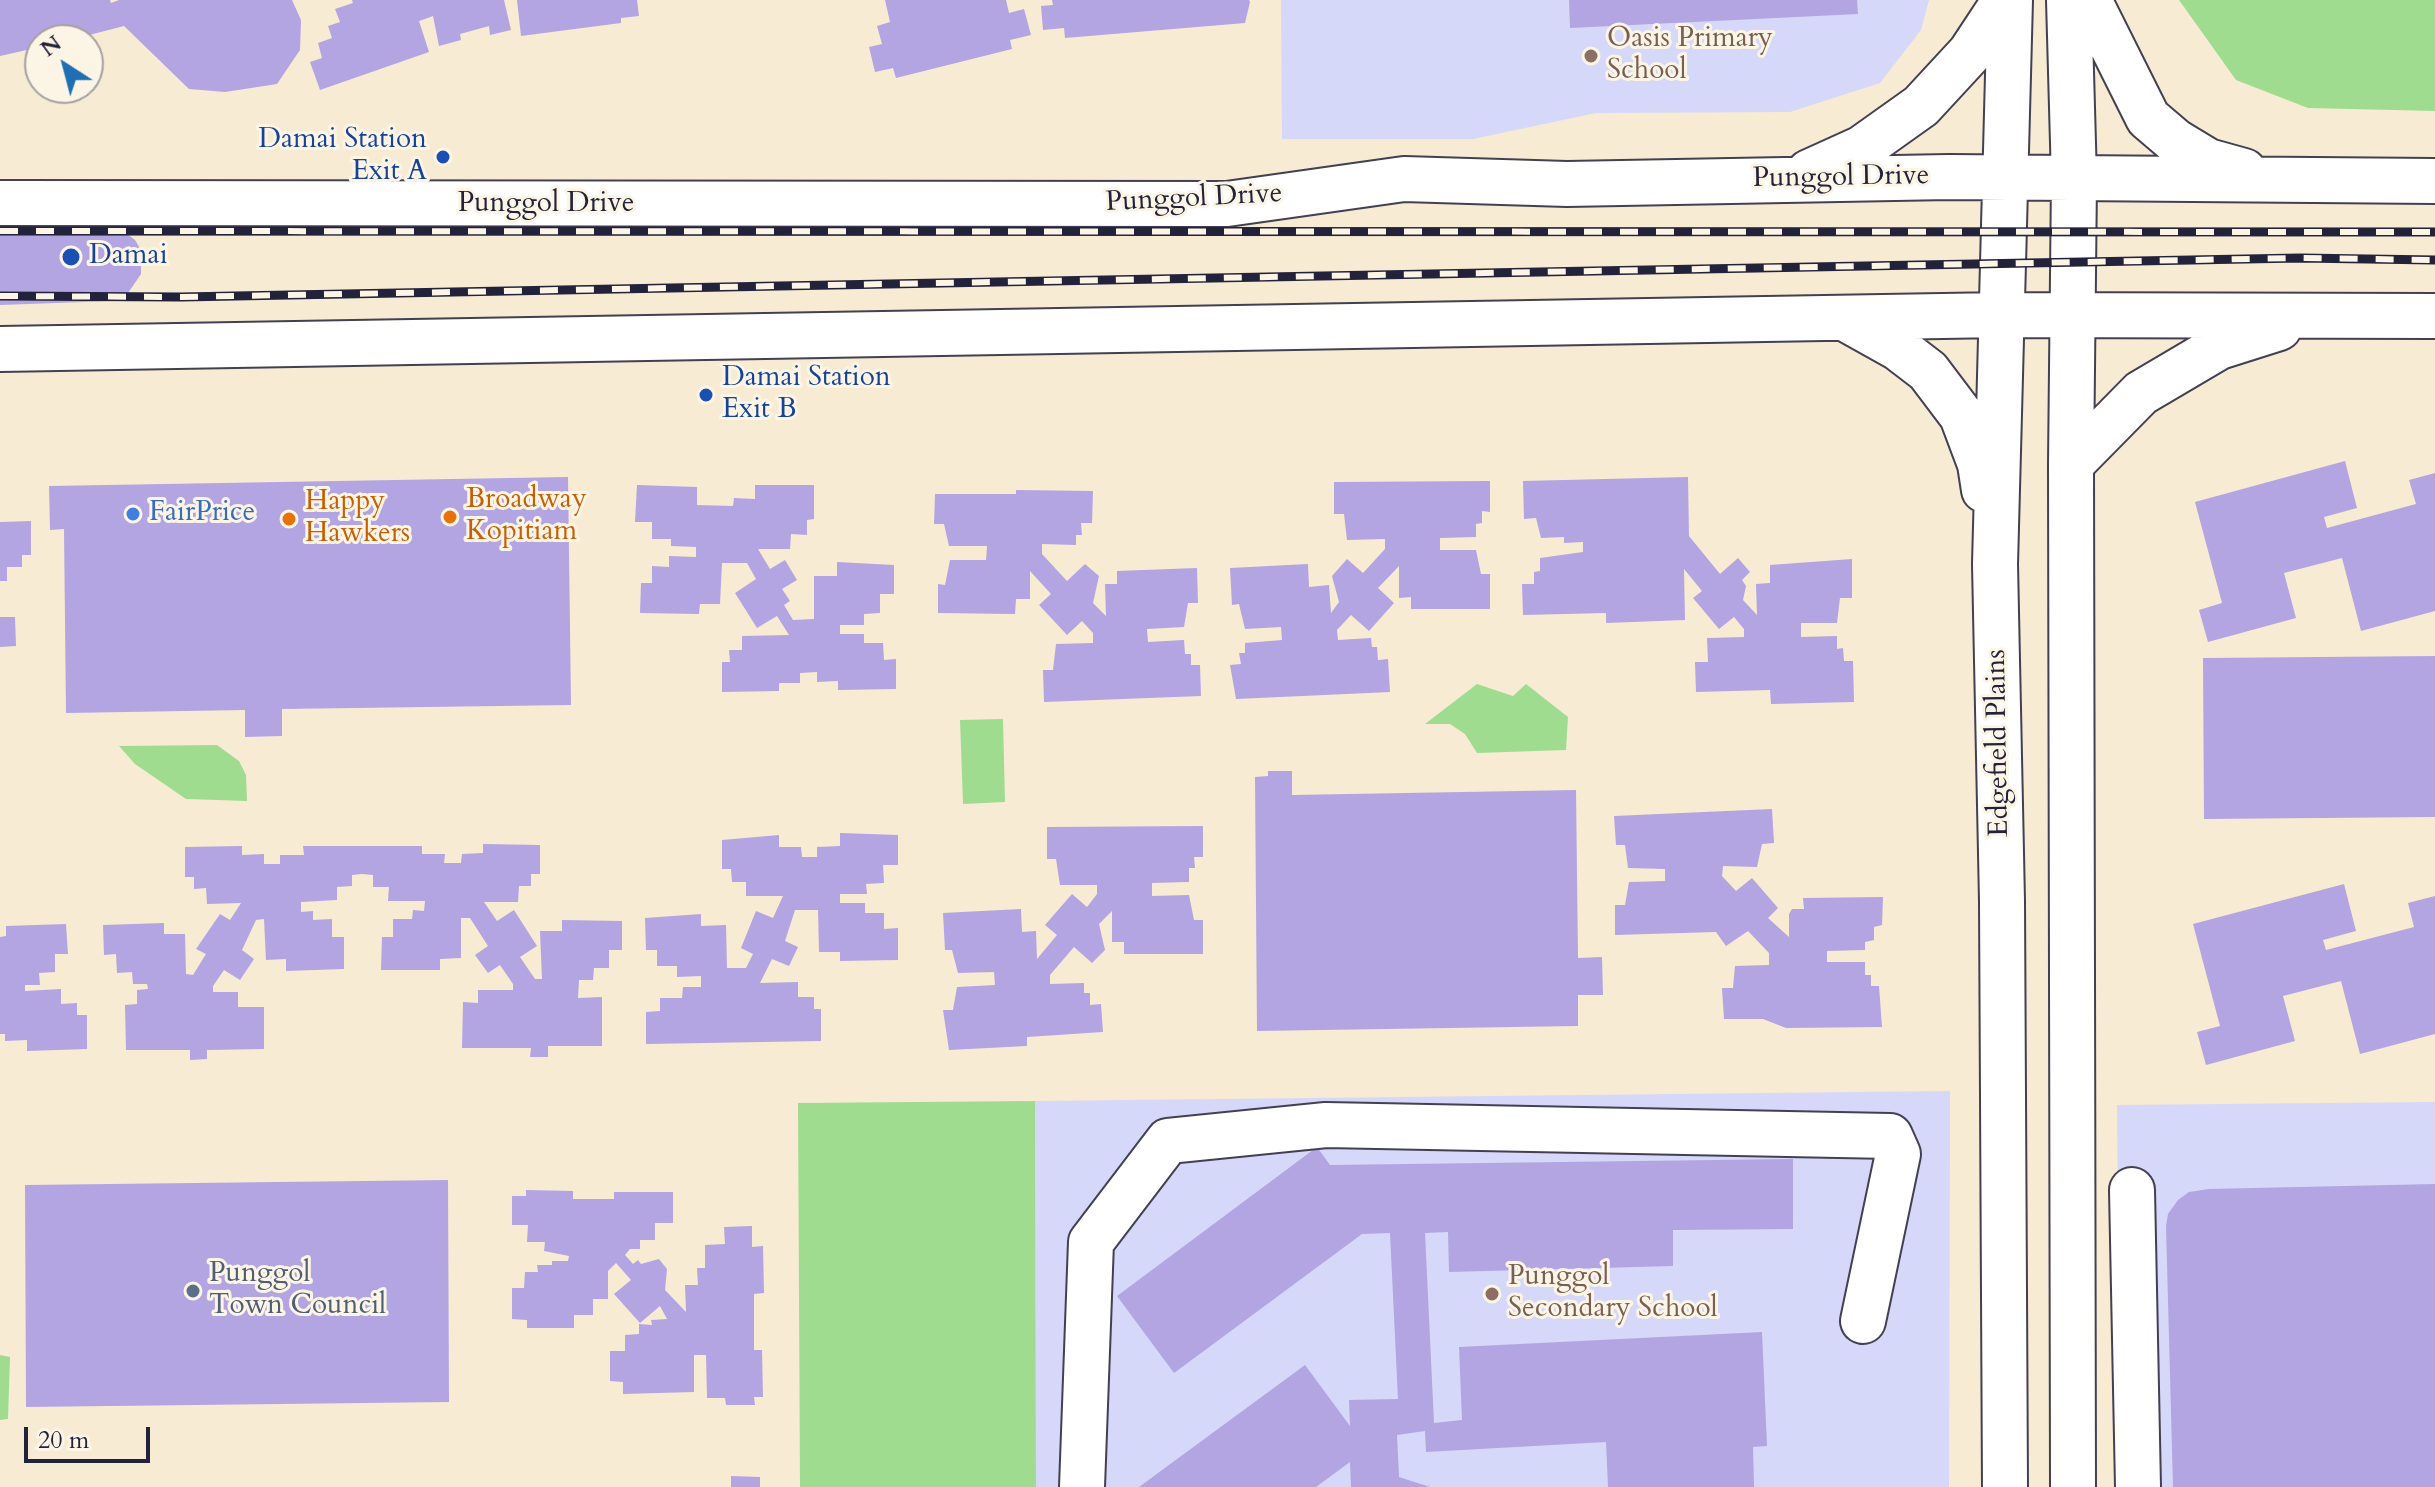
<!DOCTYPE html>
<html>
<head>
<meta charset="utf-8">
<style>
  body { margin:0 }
  #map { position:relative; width:2435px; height:1487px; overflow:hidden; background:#f7ebd3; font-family:Cardo,serif }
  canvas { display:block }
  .north { position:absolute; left:24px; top:24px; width:80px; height:80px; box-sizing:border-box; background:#fcf5e5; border:2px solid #a5a1a1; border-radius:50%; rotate:324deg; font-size:22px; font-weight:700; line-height:32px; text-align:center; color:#22223b }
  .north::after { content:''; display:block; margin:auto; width:28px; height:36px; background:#1f6fb2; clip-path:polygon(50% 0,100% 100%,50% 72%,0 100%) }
  .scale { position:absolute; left:24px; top:1427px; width:126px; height:36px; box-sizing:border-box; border:4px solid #22223b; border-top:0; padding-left:10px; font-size:24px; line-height:28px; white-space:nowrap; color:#22223b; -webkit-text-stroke:6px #fcf5e5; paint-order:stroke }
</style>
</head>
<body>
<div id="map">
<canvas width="2435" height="1487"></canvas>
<div class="north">N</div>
<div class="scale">20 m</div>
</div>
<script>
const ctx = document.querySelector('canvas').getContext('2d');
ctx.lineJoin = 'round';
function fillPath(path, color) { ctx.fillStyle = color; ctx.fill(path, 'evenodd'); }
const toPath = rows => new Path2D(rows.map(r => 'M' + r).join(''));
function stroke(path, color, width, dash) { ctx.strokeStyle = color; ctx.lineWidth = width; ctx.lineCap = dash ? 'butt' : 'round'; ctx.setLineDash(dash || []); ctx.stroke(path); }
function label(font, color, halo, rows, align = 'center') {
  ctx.font = font + ' Cardo,serif'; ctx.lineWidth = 6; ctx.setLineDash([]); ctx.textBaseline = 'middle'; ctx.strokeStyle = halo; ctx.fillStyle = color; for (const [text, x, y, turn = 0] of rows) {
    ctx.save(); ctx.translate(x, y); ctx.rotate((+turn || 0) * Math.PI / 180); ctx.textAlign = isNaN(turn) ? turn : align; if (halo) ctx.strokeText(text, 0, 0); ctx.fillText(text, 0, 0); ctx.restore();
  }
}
fillPath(toPath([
  [1281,0,1929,0,1921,30,1880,83,1790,112,1596,113,1473,139,1282,139],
  [1950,1091,1949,1487,1036,1487,1035,1101],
  [2435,1102,2435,1487,2120,1487,2117,1105]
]), '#d5d8f9');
fillPath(toPath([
  [2179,0,2435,0,2435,111,2308,108,2236,80],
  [1477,684,1513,696,1526,684,1568,717,1566,750,1477,753,1465,734,1450,724,1425,724],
  [1003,719,1005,802,963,804,960,720],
  [217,745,239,761,246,775,247,801,186,799,135,764,119,746],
  [1035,1101,1036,1487,800,1487,798,1103],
  [0,1355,10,1357,8,1419,0,1420]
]), '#a0dc90');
fillPath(toPath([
  [0,0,110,0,111,3,119,0,292,0,301,20,300,50,277,84,225,92,189,89,124,26,70,40,40,40,40,47,0,56],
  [352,0,504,0,511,30,490,35,489,26,460,34,461,40,439,46,433,16,425,19,419,21,429,52,320,90,310,62,322,58,318,43,332,38,328,26,340,22,335,9,353,3],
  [517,0,637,0,639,16,621,18,621,23,521,36],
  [885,0,1006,0,1009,13,1024,9,1031,35,1010,40,1012,49,896,78,893,68,875,72,869,47,882,44,877,26,890,22],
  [1052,0,1249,0,1250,2,1245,23,1065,38,1064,28,1043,30,1041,6,1053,5],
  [1569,0,1857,0,1858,14,1570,28],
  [0,219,114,224,135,240,141,250,141,274,128,293,112,301,0,305],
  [2345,461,2357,508,2324,517,2327,528,2416,504,2409,480,2435,473,2435,611,2361,631,2342,558,2284,573,2296,618,2208,642,2199,610,2222,603,2195,502],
  [568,477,571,705,282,709,282,736,245,737,245,710,66,713,64,529,50,530,49,486],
  [1688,477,1689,536,1720,574,1738,558,1750,572,1742,580,1746,586,1743,600,1757,615,1756,584,1770,583,1770,565,1852,559,1852,598,1840,598,1837,623,1801,623,1801,637,1837,636,1837,649,1843,648,1844,661,1853,661,1854,702,1771,704,1770,690,1696,692,1695,662,1708,662,1707,638,1744,637,1744,629,1734,617,1719,629,1693,598,1702,591,1684,569,1685,620,1606,623,1606,613,1523,615,1522,584,1534,584,1534,572,1540,571,1540,558,1583,552,1583,542,1564,543,1564,537,1541,538,1536,518,1524,519,1523,481],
  [1490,481,1490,512,1482,511,1482,523,1476,524,1476,537,1440,538,1440,550,1476,550,1481,574,1490,574,1490,609,1411,609,1411,597,1399,598,1399,566,1378,588,1394,603,1369,631,1351,615,1337,630,1338,640,1371,638,1372,647,1377,647,1378,660,1388,659,1390,692,1236,699,1230,665,1241,664,1239,653,1245,653,1245,643,1282,640,1281,627,1245,629,1239,604,1232,605,1230,568,1308,564,1309,587,1329,585,1331,613,1339,602,1332,576,1347,559,1363,573,1385,549,1385,539,1347,540,1344,514,1334,514,1334,482],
  [637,485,697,487,697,505,733,506,734,498,755,499,755,485,814,485,814,519,807,520,807,535,791,534,790,549,758,549,770,569,785,560,797,580,782,589,790,601,784,605,793,620,814,619,814,576,837,576,837,562,894,565,894,594,880,594,880,613,864,614,864,625,840,625,840,634,864,634,864,643,883,643,884,660,896,659,896,689,838,690,838,681,817,682,817,672,800,673,800,683,779,683,779,691,722,692,722,662,730,662,729,650,742,650,742,636,789,635,777,616,757,628,735,593,756,579,747,563,722,563,720,604,700,604,699,614,640,613,641,583,652,583,652,566,669,567,669,556,696,557,696,547,671,546,671,539,652,539,652,522,635,522],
  [1016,490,1093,491,1092,523,1081,523,1082,535,1076,535,1076,545,1042,544,1042,554,1067,581,1085,564,1099,576,1093,603,1106,616,1105,584,1117,584,1117,571,1197,568,1198,603,1188,603,1184,627,1147,629,1148,642,1184,640,1185,654,1191,654,1191,665,1200,665,1201,696,1044,702,1043,670,1053,670,1056,644,1093,643,1093,633,1082,621,1067,635,1039,605,1051,594,1030,571,1030,599,1016,599,1015,614,938,613,938,584,945,585,950,560,986,560,987,546,949,546,944,524,934,524,935,494,1016,494],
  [31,521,31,555,22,555,22,567,7,567,7,581,0,581,0,522],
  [0,617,15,617,16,646,0,647],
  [2435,656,2435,817,2204,819,2203,658],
  [1268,771,1292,771,1292,795,1576,790,1578,958,1602,957,1603,995,1578,995,1578,1026,1257,1031,1255,777,1268,776],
  [1772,809,1774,843,1762,844,1757,867,1723,866,1722,876,1736,891,1752,878,1778,908,1768,918,1789,937,1789,914,1792,909,1804,909,1803,898,1883,897,1882,925,1874,927,1874,940,1865,942,1865,950,1827,951,1827,962,1865,962,1865,975,1871,975,1871,986,1879,986,1882,1027,1786,1028,1763,1019,1724,1019,1722,988,1733,988,1735,966,1769,965,1769,953,1748,931,1726,946,1716,932,1615,935,1615,905,1625,905,1629,882,1665,881,1665,869,1628,868,1625,845,1616,845,1614,816],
  [1203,826,1203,857,1194,857,1195,868,1189,868,1189,882,1152,883,1152,896,1189,895,1194,920,1203,920,1203,954,1124,954,1124,942,1112,942,1112,911,1099,924,1105,950,1092,963,1074,947,1050,975,1050,984,1084,983,1084,993,1090,993,1090,1005,1101,1004,1103,1032,1027,1037,1027,1046,949,1050,943,1010,953,1010,957,987,995,985,994,972,958,973,952,950,945,950,943,913,1021,909,1022,932,1036,931,1037,959,1057,935,1045,925,1072,894,1087,907,1097,894,1097,885,1060,885,1056,859,1047,859,1047,827],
  [840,833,898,835,898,865,883,865,884,883,866,884,867,894,840,894,840,903,865,903,865,913,884,913,884,929,898,928,898,960,840,961,840,952,819,952,818,910,795,910,785,941,798,947,789,966,772,959,760,983,798,982,798,997,814,997,814,1009,821,1009,821,1041,646,1044,646,1012,660,1011,660,998,682,998,683,987,701,987,701,976,677,977,677,966,657,966,657,950,646,950,645,918,701,914,701,926,726,925,727,968,746,968,753,954,741,948,756,911,773,918,783,896,746,896,746,882,732,882,731,869,722,869,722,840,779,835,779,847,801,847,802,857,817,857,817,847,840,846],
  [483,844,540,845,540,874,531,874,531,886,519,886,518,902,484,902,497,921,514,910,537,946,520,957,535,979,542,979,540,931,562,931,562,920,622,921,622,950,609,950,609,968,594,968,593,980,579,980,578,998,602,997,602,1046,548,1046,548,1057,530,1057,531,1048,462,1048,463,1002,478,1003,478,990,513,990,513,984,500,965,488,973,475,955,488,946,470,918,461,918,461,958,440,959,440,970,381,970,382,937,393,937,393,919,412,919,413,910,424,911,425,901,388,901,389,887,373,887,373,875,362,874,352,875,352,886,337,887,337,900,301,902,301,912,313,911,313,920,332,919,332,937,344,937,344,969,286,971,286,959,266,960,264,919,256,920,242,950,254,959,240,980,224,970,213,986,213,992,238,992,238,1007,264,1007,264,1049,207,1050,207,1059,190,1060,190,1050,126,1050,125,1005,137,1004,137,990,148,989,147,984,133,984,132,972,117,973,116,954,104,955,103,925,164,923,164,934,185,934,186,974,193,975,206,954,196,949,220,914,230,920,241,903,207,904,206,888,194,889,194,877,185,877,185,847,242,846,242,855,264,854,264,864,280,864,280,855,304,855,303,846,422,846,422,854,445,854,444,863,461,863,462,854,483,853],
  [2344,884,2356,931,2323,940,2326,950,2414,927,2408,903,2435,896,2435,1034,2360,1054,2341,981,2283,996,2295,1041,2206,1065,2197,1032,2220,1026,2193,924],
  [66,924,68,954,55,954,55,972,39,973,40,985,25,985,25,991,61,989,61,1004,77,1003,77,1015,87,1015,87,1049,27,1051,27,1040,5,1041,5,1034,0,1034,0,937,6,936,6,926],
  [1317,1147,1330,1165,1793,1159,1793,1229,1673,1230,1673,1266,1449,1272,1448,1232,1425,1233,1434,1423,1462,1420,1459,1347,1762,1332,1767,1446,1753,1447,1754,1487,1608,1487,1606,1442,1426,1452,1425,1431,1397,1435,1399,1477,1430,1487,1351,1487,1350,1462,1316,1487,1139,1487,1305,1365,1350,1426,1349,1400,1398,1399,1390,1233,1362,1234,1174,1373,1117,1296],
  [448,1180,449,1402,26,1407,25,1185],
  [2435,1184,2435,1487,2173,1487,2166,1226,2168,1214,2178,1200,2189,1192,2209,1189],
  [526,1190,573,1191,573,1199,614,1199,614,1192,673,1192,673,1223,655,1223,655,1240,640,1240,640,1249,630,1249,625,1255,633,1264,638,1260,641,1264,659,1259,667,1269,665,1290,686,1312,685,1285,698,1285,697,1268,705,1268,705,1245,725,1244,724,1227,752,1226,752,1247,763,1246,764,1293,754,1294,754,1350,762,1350,763,1397,754,1397,755,1405,726,1405,725,1398,707,1398,706,1355,694,1355,694,1392,623,1394,623,1382,610,1381,610,1351,625,1351,625,1335,639,1334,639,1324,652,1325,651,1320,667,1319,660,1306,640,1323,614,1294,631,1280,616,1263,608,1271,608,1299,593,1299,593,1315,574,1315,574,1328,527,1328,527,1320,512,1319,512,1288,524,1288,525,1272,538,1272,537,1265,552,1265,552,1261,568,1261,569,1256,544,1251,545,1242,527,1242,528,1225,512,1225,512,1196,526,1196],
  [731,1476,760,1477,760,1487,731,1487]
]), '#b2a5e2');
const minor = toPath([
  [2069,0,2074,179,2071,464,2073,1487],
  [2089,0,2148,118,2175,141,2208,161,2244,171],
  [1809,172,1862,148,1921,106,1970,53,2005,0],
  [0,203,1227,204,1404,179,1567,184,1949,177,2435,181],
  [1846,319,1898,348,1928,371,1962,416,1980,464,1984,490],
  [0,349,2001,315,2435,316],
  [2071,464,2141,393,2219,347,2279,328],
  [2132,1190,2138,1487],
  [1082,1487,1091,1242,1168,1141,1326,1125,1890,1136,1898,1154,1863,1321],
  [2005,1487,2002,901,1995,564,2010,0]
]);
stroke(minor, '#424052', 48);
stroke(minor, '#fff', 44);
const rail = toPath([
  [0,231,2435,232],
  [0,296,181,297,2300,258,2435,260]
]);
stroke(rail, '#22223b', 9);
stroke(rail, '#fcf5e5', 6, [18]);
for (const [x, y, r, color] of [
  [1591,56,8,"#8d6e63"],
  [443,157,8,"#1a4fb4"],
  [71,257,10,"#1a4fb4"],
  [706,395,8,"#1a4fb4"],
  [133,514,8,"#3f7fe0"],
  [450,517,8,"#e8710a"],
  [289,519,8,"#e8710a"],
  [193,1291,8,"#5c6f8a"],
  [1492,1294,8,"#8d6e63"]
]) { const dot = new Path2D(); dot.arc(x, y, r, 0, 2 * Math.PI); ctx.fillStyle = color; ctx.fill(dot); stroke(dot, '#fcf5e5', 3); }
label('28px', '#785e54', '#fcf5e5', [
  ["Oasis Primary",1607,40],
  ["School",1607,72],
  ["Punggol",1508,1278],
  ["Secondary School",1508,1310]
], 'left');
label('28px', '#164399', '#fcf5e5', [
  ["Damai Station",427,141,"right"],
  ["Exit A",427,173,"right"],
  ["Damai",89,257],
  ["Damai Station",722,379],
  ["Exit B",722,411]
], 'left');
label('28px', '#22223b', '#fcf5e5', [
  ["Punggol Drive",1841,178,-1],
  ["Punggol Drive",1194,199,-3],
  ["Punggol Drive",546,205],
  ["Edgefield Plains",1999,743,-91]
]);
label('28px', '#c56008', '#fcf5e5', [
  ["Broadway",466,501],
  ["Kopitiam",466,533],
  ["Happy",305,503],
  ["Hawkers",305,535]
], 'left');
label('28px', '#366cbe', '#fcf5e5', [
  ["FairPrice",149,514]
], 'left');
label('28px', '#4e5e75', '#fcf5e5', [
  ["Punggol",209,1275],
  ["Town Council",209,1307]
], 'left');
</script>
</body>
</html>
